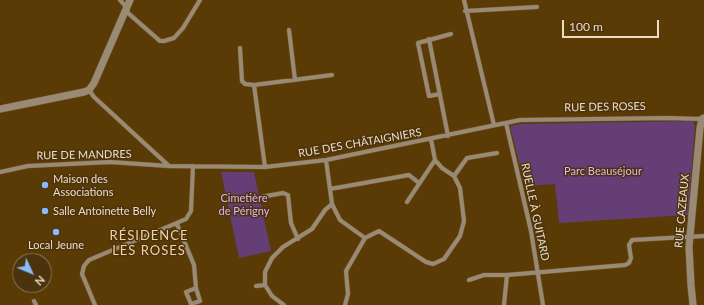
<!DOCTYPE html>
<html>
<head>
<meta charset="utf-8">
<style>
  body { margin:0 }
  #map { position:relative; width:704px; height:305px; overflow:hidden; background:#5a3b05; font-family:Lato,sans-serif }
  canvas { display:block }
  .north { position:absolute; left:12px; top:253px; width:40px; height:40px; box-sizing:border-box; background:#4a330d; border:1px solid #8c7656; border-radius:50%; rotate:134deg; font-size:11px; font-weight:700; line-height:16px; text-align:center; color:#eedbc3 }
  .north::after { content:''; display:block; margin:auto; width:14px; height:18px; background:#88bafc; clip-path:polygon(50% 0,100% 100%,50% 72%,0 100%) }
  .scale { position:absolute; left:562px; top:20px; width:97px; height:18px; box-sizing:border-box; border:2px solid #eedbc3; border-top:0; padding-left:5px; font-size:12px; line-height:14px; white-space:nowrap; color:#eedbc3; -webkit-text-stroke:3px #4a330d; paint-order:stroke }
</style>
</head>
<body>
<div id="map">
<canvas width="704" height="305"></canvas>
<div class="north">N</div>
<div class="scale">100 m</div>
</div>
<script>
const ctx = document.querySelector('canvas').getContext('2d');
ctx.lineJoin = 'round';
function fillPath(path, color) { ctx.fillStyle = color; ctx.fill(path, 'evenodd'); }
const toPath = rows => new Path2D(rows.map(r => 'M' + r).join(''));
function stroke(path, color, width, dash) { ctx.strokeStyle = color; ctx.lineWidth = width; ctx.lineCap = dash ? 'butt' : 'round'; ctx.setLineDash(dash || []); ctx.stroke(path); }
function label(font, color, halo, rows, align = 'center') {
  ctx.font = font + ' Lato,sans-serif'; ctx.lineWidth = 3; ctx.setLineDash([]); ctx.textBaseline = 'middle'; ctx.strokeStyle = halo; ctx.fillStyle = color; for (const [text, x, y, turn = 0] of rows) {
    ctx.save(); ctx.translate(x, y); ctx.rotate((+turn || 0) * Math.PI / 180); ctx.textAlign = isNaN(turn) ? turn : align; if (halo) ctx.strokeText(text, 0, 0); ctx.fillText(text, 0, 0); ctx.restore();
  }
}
fillPath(toPath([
  [693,121,695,126,688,215,559,223,555,184,525,186,510,126,520,124],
  [221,172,254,172,271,251,239,258]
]), '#643e74');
const minor = toPath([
  [120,0,127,8,128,13,160,41,164,41,174,38,183,28,200,0],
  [464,0,494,125],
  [465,11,537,7],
  [289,30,295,80],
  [429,39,448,136],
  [240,48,242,81,245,84,254,85],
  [89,90,94,97,169,166],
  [440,94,429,96,418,43,451,34],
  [506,123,531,231,543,305],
  [326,160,332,204,340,220,365,238],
  [265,167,254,85,332,75],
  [0,172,28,166,110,162,169,166,265,167,326,160,520,120,668,118,702,119],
  [454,176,467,158,497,153],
  [330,189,409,175,419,183],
  [261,197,283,193,288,195,291,223,298,239],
  [407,202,435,160],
  [177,224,194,265,196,288,186,292,191,304,200,301,196,288],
  [365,238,379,231,426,262,433,264,444,259,460,236,464,221,460,188,454,176,442,168,435,160,431,139],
  [469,280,484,275,507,275,625,265,629,263,631,258,629,245,632,240,704,236],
  [256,286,265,285],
  [34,301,36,305],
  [95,305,82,274,84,266,89,260,186,219,191,211,193,166],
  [284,305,272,296,265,285,265,272,272,258,283,247,312,229,325,210,332,204],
  [345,305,348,294,346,271,365,238],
  [504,305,507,275]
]);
const tertiary = toPath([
  [0,109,84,92,89,90,94,83,130,0],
  [693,305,691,285,689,247,700,128,702,119,704,118]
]);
stroke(minor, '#755827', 5);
stroke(tertiary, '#755827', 8);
stroke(minor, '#998a75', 4);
stroke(tertiary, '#998a75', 7);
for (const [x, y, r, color] of [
  [45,185,4,"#88bafc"],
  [45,211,4,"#88bafc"],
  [56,232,4,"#88bafc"]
]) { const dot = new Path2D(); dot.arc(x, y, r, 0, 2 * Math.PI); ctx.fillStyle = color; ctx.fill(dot); stroke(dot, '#4a330d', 1.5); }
label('11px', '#eedbc3', '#4a330d', [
  ["RUE DES ROSES",605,107,-1],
  ["RUE DES CHÂTAIGNIERS",360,143,-10],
  ["RUE DE MANDRES",84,155,-1],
  ["RUE CAZEAUX",682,211,-85],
  ["RUELLE À GUITARD",535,212,78]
]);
label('11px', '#e2b4f7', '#4a330d', [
  ["Parc Beauséjour",603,171],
  ["Cimetière",244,198],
  ["de Périgny",244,211]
]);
label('11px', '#eedbc3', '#4a330d', [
  ["Maison des",53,179],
  ["Associations",53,192],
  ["Salle Antoinette Belly",53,211],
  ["Local Jeune",56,245,"center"]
], 'left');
ctx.letterSpacing = '1px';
label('13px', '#f6d19f', '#4a330d', [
  ["RÉSIDENCE",149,236],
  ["LES ROSES",149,251]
]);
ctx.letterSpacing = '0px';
</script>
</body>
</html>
